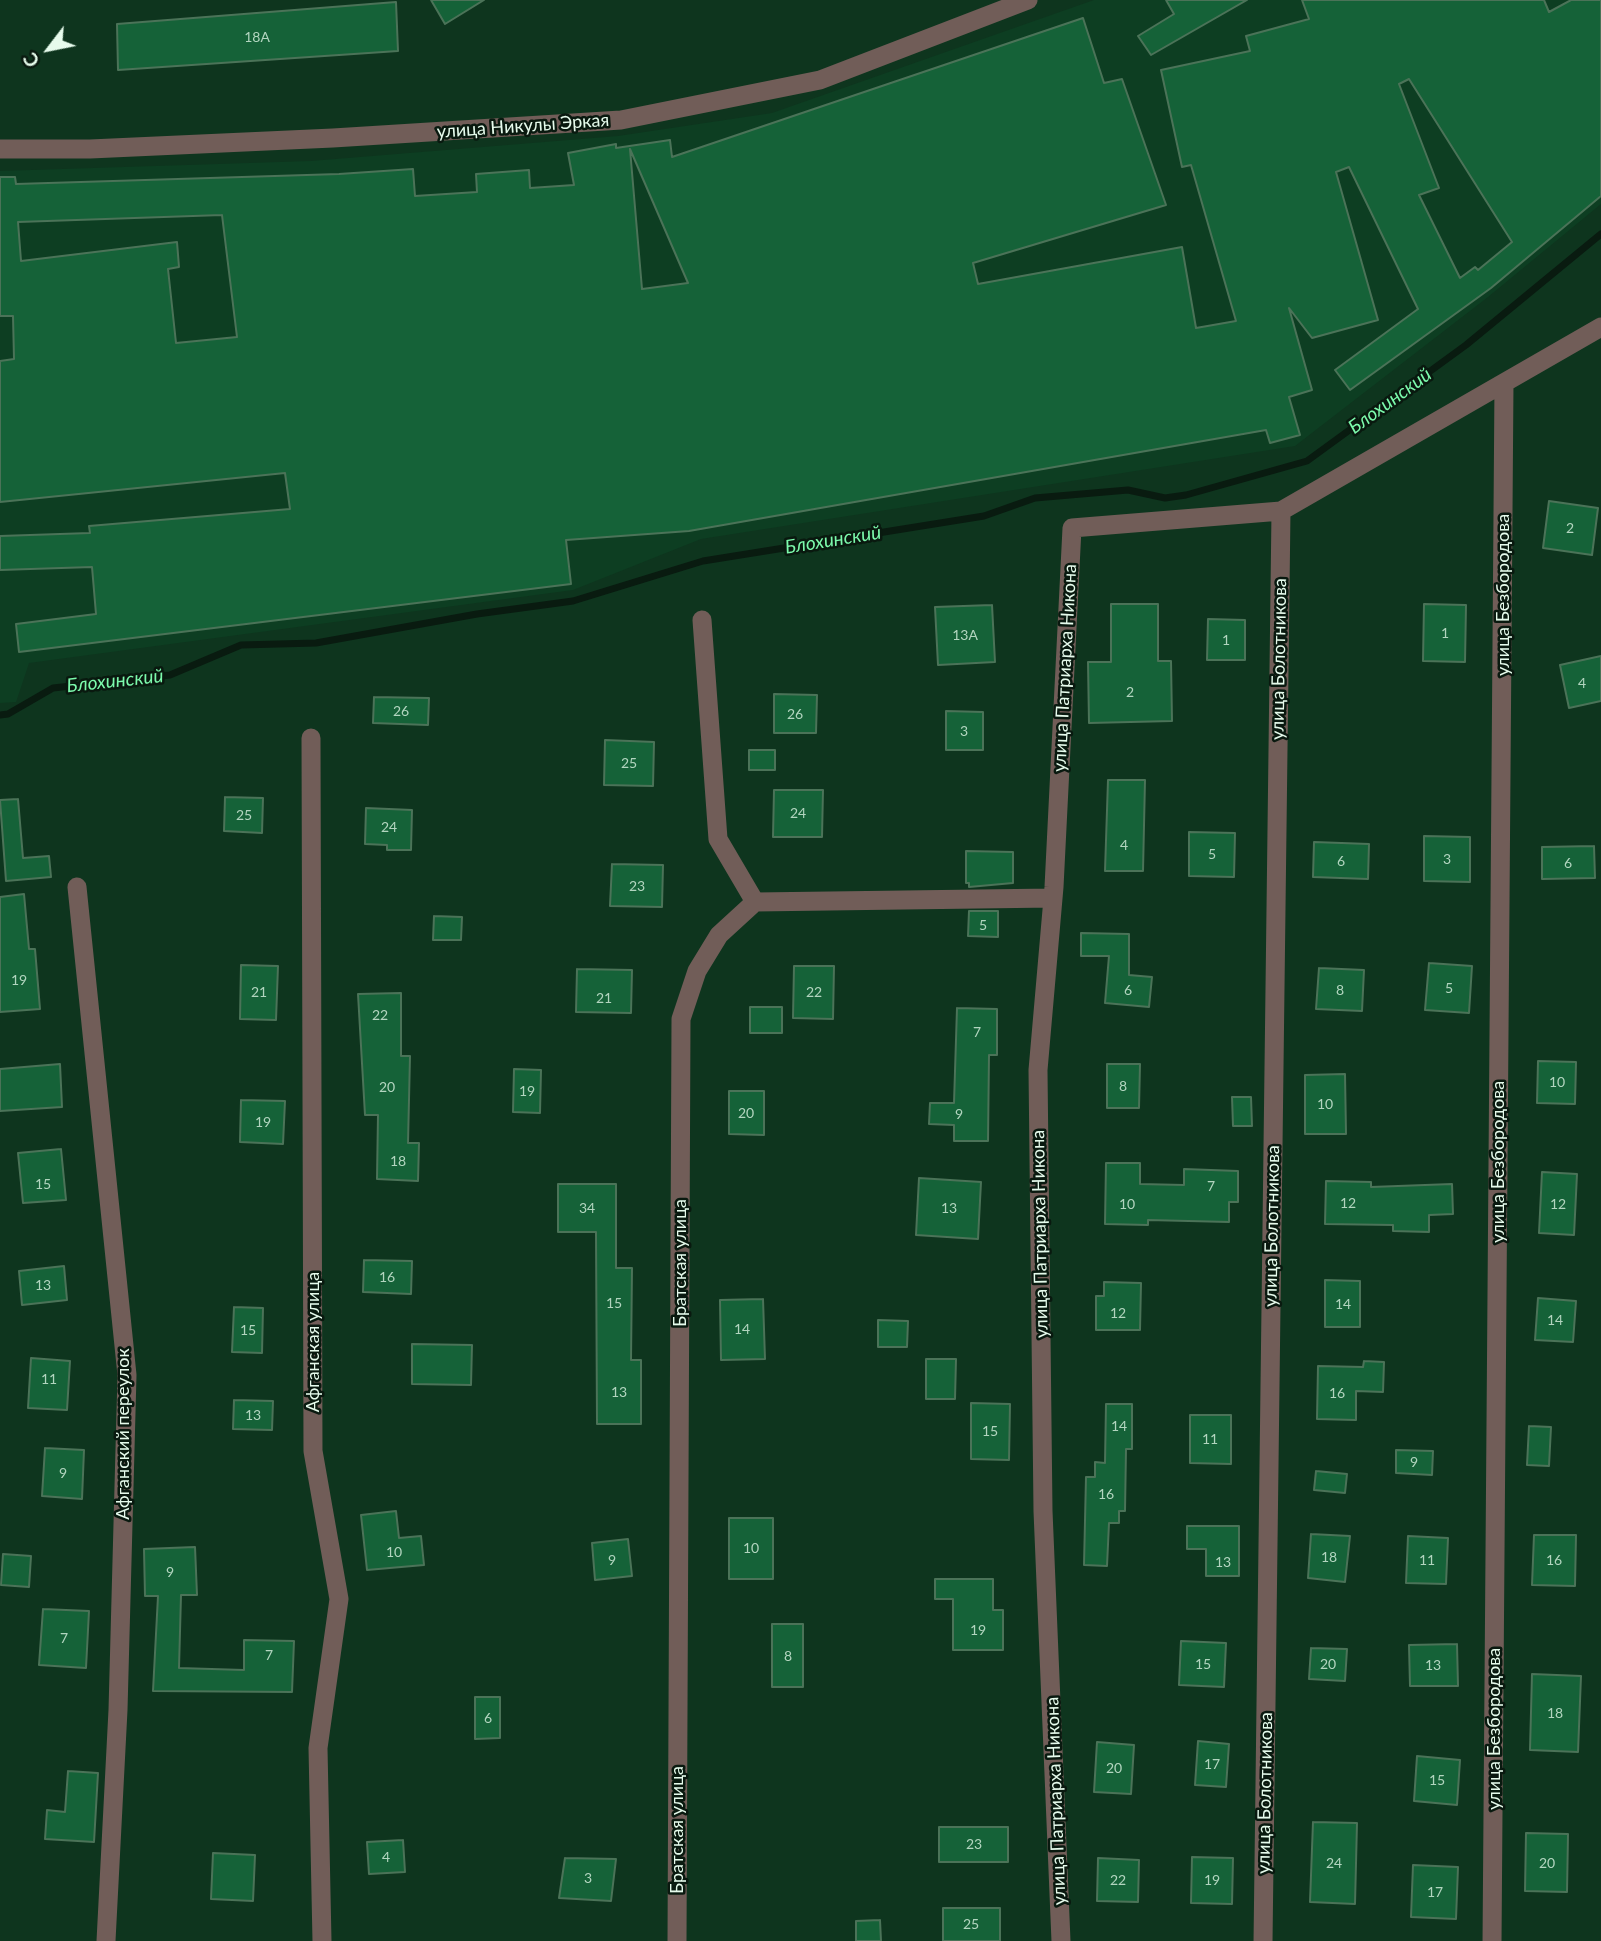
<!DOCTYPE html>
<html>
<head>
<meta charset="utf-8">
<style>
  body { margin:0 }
  #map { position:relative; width:1601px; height:1941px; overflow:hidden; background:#0e351e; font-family:Lato,sans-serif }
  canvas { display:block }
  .north { position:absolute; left:14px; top:14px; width:70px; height:70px; -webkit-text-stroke:5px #09190f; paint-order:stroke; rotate:238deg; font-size:19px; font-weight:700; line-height:28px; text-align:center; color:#e6fbec }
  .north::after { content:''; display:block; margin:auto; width:24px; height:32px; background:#e6fbec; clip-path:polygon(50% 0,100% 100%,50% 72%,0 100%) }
</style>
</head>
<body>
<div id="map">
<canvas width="1601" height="1941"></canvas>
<div class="north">С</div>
</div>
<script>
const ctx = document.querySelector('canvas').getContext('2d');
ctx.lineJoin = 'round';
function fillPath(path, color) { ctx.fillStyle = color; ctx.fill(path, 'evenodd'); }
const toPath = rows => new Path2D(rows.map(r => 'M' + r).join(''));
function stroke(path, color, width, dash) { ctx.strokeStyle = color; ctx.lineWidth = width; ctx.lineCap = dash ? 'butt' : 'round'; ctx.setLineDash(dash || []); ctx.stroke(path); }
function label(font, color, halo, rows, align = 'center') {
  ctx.font = font + ' Lato,sans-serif'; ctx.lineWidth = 5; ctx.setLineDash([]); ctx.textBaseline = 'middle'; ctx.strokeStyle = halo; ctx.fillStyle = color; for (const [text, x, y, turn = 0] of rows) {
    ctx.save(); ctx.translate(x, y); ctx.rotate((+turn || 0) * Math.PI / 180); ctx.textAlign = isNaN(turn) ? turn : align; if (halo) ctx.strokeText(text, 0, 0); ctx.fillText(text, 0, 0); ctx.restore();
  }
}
fillPath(toPath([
  [1094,0,1601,0,1601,204,1488,297,1295,446,701,539,573,590,29,663,16,702,0,703,0,171,311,161,618,136,772,113]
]), '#0d3e22');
stroke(toPath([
  [0,715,8,714,53,688,170,675,241,645,316,643,477,614,573,601,703,561,984,516,1035,498,1128,490,1165,498,1186,495,1307,461,1466,345,1601,234]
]), '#091b10', 7);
const building = toPath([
  [431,0,484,0,445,24,431,0],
  [1166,0,1247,0,1151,55,1138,36,1174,14,1166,0],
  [1302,0,1544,0,1549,12,1571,0,1601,0,1601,196,1491,288,1350,390,1335,370,1418,309,1349,167,1336,172,1378,320,1312,338,1289,308,1312,390,1289,397,1300,435,1270,443,1266,430,689,531,566,540,571,584,19,652,16,624,96,614,92,567,0,570,0,536,90,533,89,526,290,509,285,473,0,502,0,361,14,359,13,316,0,316,0,177,15,177,16,184,339,174,413,169,415,196,477,192,476,174,529,170,530,188,574,185,568,153,616,144,616,148,670,140,672,157,1083,18,1104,83,1122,79,1166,205,973,263,978,284,1182,247,1196,328,1236,321,1191,165,1182,167,1161,70,1250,51,1246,36,1309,19,1302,0],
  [1409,79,1512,242,1478,270,1475,267,1460,278,1419,195,1439,188,1399,84,1409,79],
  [630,149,688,283,642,289,630,149],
  [222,215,237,337,176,343,168,269,179,267,177,242,21,261,18,222,222,215],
  [396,2,398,51,118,70,117,24,396,2],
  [1549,501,1598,508,1592,555,1543,548,1549,501],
  [1111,604,1158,604,1158,661,1171,661,1172,721,1089,723,1088,662,1111,662,1111,604],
  [1424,604,1466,605,1465,662,1423,661,1424,604],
  [992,605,995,662,938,665,935,607,992,605],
  [1208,619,1245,620,1245,660,1207,660,1208,619],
  [1601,656,1601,701,1569,708,1560,665,1601,656],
  [774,694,817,695,816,733,774,733,774,694],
  [374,697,429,698,428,725,373,723,374,697],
  [946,711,983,712,983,750,946,750,946,711],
  [605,740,654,742,653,786,604,785,605,740],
  [749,750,775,750,775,770,749,770,749,750],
  [1108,780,1145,780,1143,871,1105,871,1108,780],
  [774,790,823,790,822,837,773,837,774,790],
  [225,797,263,798,262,833,224,831,225,797],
  [18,799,23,858,49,856,51,877,6,881,0,800,18,799],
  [366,808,412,810,411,850,387,850,387,845,365,844,366,808],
  [1189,832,1235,833,1234,877,1189,876,1189,832],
  [1424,836,1470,837,1470,882,1424,881,1424,836],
  [1314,842,1369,844,1368,879,1313,877,1314,842],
  [1594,846,1595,878,1542,879,1542,847,1594,846],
  [966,851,1013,852,1013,883,969,887,969,883,966,883,966,851],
  [612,864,663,865,662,907,610,906,612,864],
  [24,894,29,949,35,949,40,1009,0,1012,0,897,24,894],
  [969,911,998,911,998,937,968,936,969,911],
  [434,916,462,917,461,940,433,940,434,916],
  [1081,933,1129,934,1129,975,1152,977,1149,1007,1105,1003,1109,956,1081,956,1081,933],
  [1429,963,1472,966,1469,1013,1425,1010,1429,963],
  [241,965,278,966,276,1020,240,1019,241,965],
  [794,966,834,966,833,1019,793,1018,794,966],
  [1319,968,1364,970,1362,1011,1316,1009,1319,968],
  [577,969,632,970,631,1013,576,1012,577,969],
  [401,993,401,1056,410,1056,408,1143,419,1143,418,1181,377,1179,378,1115,365,1115,358,994,401,993],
  [750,1007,782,1007,782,1033,750,1033,750,1007],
  [957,1008,997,1009,997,1055,989,1055,988,1141,954,1141,954,1125,929,1124,930,1103,954,1103,957,1008],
  [1538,1061,1576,1062,1575,1104,1537,1103,1538,1061],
  [60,1064,62,1107,0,1111,0,1069,60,1064],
  [1107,1064,1140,1064,1139,1108,1107,1108,1107,1064],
  [514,1069,541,1070,540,1113,513,1112,514,1069],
  [1345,1074,1346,1134,1305,1134,1305,1075,1345,1074],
  [729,1091,764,1091,764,1135,729,1134,729,1091],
  [1232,1097,1251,1097,1252,1126,1233,1126,1232,1097],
  [241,1100,285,1101,283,1144,240,1142,241,1100],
  [61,1149,66,1200,23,1203,18,1153,61,1149],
  [1106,1163,1140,1163,1140,1184,1184,1185,1184,1169,1238,1171,1238,1202,1229,1202,1229,1222,1148,1220,1148,1225,1105,1224,1106,1163],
  [1542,1172,1577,1174,1574,1235,1539,1233,1542,1172],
  [919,1178,981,1182,978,1239,916,1235,919,1178],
  [1326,1181,1371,1182,1371,1187,1452,1184,1453,1214,1429,1215,1429,1232,1393,1231,1393,1225,1325,1224,1326,1181],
  [558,1184,616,1184,616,1268,632,1268,631,1360,641,1360,641,1424,597,1424,596,1232,558,1232,558,1184],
  [364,1260,412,1261,411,1294,363,1292,364,1260],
  [64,1266,67,1300,22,1305,19,1271,64,1266],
  [1325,1280,1360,1281,1360,1327,1325,1327,1325,1280],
  [1104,1282,1141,1283,1140,1330,1096,1330,1096,1296,1104,1296,1104,1282],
  [1538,1298,1576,1301,1573,1342,1535,1340,1538,1298],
  [763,1299,765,1359,721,1360,720,1300,763,1299],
  [234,1307,263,1308,262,1353,232,1352,234,1307],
  [878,1320,908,1321,907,1347,878,1347,878,1320],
  [412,1344,472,1345,471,1385,412,1384,412,1344],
  [31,1358,70,1361,67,1410,28,1408,31,1358],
  [926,1359,956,1359,955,1399,926,1399,926,1359],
  [1364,1361,1384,1362,1383,1392,1356,1391,1356,1420,1317,1419,1318,1366,1363,1367,1364,1361],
  [234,1400,273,1401,272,1430,233,1429,234,1400],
  [971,1403,1010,1404,1009,1460,971,1459,971,1403],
  [1106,1404,1132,1404,1132,1449,1126,1449,1125,1511,1119,1511,1119,1523,1109,1523,1107,1566,1084,1565,1086,1477,1095,1477,1095,1462,1105,1463,1106,1404],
  [1190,1415,1231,1415,1231,1464,1190,1463,1190,1415],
  [1529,1426,1551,1427,1549,1466,1527,1465,1529,1426],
  [45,1448,84,1450,82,1499,42,1496,45,1448],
  [1396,1450,1433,1451,1432,1475,1396,1473,1396,1450],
  [1316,1471,1347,1474,1345,1493,1314,1490,1316,1471],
  [396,1511,399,1538,421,1536,424,1565,367,1570,361,1515,396,1511],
  [729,1518,773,1518,773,1579,729,1579,729,1518],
  [1187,1526,1239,1526,1239,1576,1206,1576,1206,1549,1187,1549,1187,1526],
  [1311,1534,1350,1536,1345,1582,1308,1578,1311,1534],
  [1534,1535,1576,1535,1575,1586,1532,1585,1534,1535],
  [1408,1536,1448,1538,1446,1584,1406,1583,1408,1536],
  [628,1539,632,1576,595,1580,592,1543,628,1539],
  [195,1547,197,1595,181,1595,179,1668,244,1670,244,1640,294,1641,292,1692,153,1691,158,1596,145,1596,144,1549,195,1547],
  [3,1554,31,1556,29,1587,1,1585,3,1554],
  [935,1579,993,1579,993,1610,1003,1610,1003,1650,953,1650,953,1599,935,1599,935,1579],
  [43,1609,89,1611,86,1668,39,1665,43,1609],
  [772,1624,803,1624,803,1687,772,1687,772,1624],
  [1181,1641,1226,1643,1224,1687,1179,1685,1181,1641],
  [1457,1644,1458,1686,1410,1686,1409,1645,1457,1644],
  [1311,1648,1347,1649,1345,1681,1309,1679,1311,1648],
  [1532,1674,1581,1676,1578,1752,1530,1750,1532,1674],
  [475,1697,500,1697,500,1738,475,1739,475,1697],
  [1198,1741,1229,1744,1226,1787,1195,1785,1198,1741],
  [1097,1742,1134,1745,1131,1794,1094,1792,1097,1742],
  [1417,1756,1460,1760,1457,1805,1414,1801,1417,1756],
  [68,1771,98,1773,94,1842,45,1839,47,1810,65,1812,68,1771],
  [1313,1822,1357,1823,1355,1904,1310,1902,1313,1822],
  [939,1827,1008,1827,1008,1862,939,1862,939,1827],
  [1526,1833,1568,1834,1567,1892,1525,1891,1526,1833],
  [403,1840,405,1872,369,1874,367,1842,403,1840],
  [213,1853,255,1855,253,1901,211,1899,213,1853],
  [1192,1857,1233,1858,1232,1904,1191,1903,1192,1857],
  [565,1858,616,1859,611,1901,559,1898,565,1858],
  [1098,1858,1139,1860,1138,1902,1097,1901,1098,1858],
  [1413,1865,1458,1867,1456,1919,1411,1917,1413,1865],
  [943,1908,1000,1908,1000,1941,943,1941,943,1908],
  [880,1920,881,1941,856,1941,856,1921,880,1920]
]);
fillPath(building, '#156238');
stroke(building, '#4b7358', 2);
stroke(toPath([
  [0,149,90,149,333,138,621,120,820,80,1028,0],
  [311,738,313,1451,339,1599,318,1748,322,1941],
  [77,887,127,1375,118,1710,106,1941],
  [755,902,1053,898],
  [677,1941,681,1019,697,971,719,935,755,902,718,839,702,620],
  [1061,1941,1043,1511,1038,1070,1054,887,1072,528,1281,511,1601,327],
  [1263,1941,1281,511],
  [1492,1941,1504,383]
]), '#715d58', 19);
label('14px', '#b2d5bf', null, [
  ["18А",257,37],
  ["2",1570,528],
  ["1",1445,633],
  ["13А",965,635],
  ["1",1226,640],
  ["4",1582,683],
  ["2",1130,692],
  ["26",401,711],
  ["26",795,714],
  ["3",964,731],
  ["25",629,763],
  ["24",798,813],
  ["25",244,815],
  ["24",389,827],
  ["4",1124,845],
  ["5",1212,854],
  ["3",1447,859],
  ["6",1341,861],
  ["6",1568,863],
  ["23",637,886],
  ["5",983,925],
  ["19",19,980],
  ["5",1449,988],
  ["6",1128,990],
  ["8",1340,990],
  ["21",259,992],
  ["22",814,992],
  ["21",604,998],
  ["22",380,1015],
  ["7",977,1032],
  ["10",1557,1082],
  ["8",1123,1086],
  ["20",387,1087],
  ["19",527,1091],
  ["10",1325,1104],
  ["20",746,1113],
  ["9",959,1114],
  ["19",263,1122],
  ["18",398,1161],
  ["15",43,1184],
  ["7",1211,1186],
  ["12",1348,1203],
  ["10",1127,1204],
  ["12",1558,1204],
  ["34",587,1208],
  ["13",949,1208],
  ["16",387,1277],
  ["13",43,1285],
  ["15",614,1303],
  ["14",1343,1304],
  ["12",1118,1313],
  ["14",1555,1320],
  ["14",742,1329],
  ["15",248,1330],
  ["11",49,1379],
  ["13",619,1392],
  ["16",1337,1393],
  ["13",253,1415],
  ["14",1119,1426],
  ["15",990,1431],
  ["11",1210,1439],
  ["9",1414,1462],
  ["9",63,1473],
  ["16",1106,1494],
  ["10",751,1548],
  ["10",394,1552],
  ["18",1329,1557],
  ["9",612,1560],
  ["11",1427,1560],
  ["16",1554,1560],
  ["13",1223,1562],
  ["9",170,1572],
  ["19",978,1630],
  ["7",64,1638],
  ["7",269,1655],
  ["8",788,1656],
  ["15",1203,1664],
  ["20",1328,1664],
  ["13",1433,1665],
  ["18",1555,1713],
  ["6",488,1718],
  ["17",1212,1764],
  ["20",1114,1768],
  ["15",1437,1780],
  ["23",974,1844],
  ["4",386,1857],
  ["24",1334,1863],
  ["20",1547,1863],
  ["3",588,1878],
  ["22",1118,1880],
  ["19",1212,1880],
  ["17",1435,1892],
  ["25",971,1924]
]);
label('18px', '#e6fbec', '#09190f', [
  ["улица Никулы Эркая",523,126,-4],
  ["улица Безбородова",1503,595,-90],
  ["улица Болотникова",1279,659,-89],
  ["улица Патриарха Никона",1065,668,-87],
  ["улица Безбородова",1498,1162,-90],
  ["улица Болотникова",1272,1226,-89],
  ["улица Патриарха Никона",1040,1234,-91],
  ["Братская улица",680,1263,-90],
  ["Афганская улица",313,1342,-90],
  ["Афганский переулок",123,1434,-90],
  ["улица Безбородова",1494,1729,-90],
  ["улица Болотникова",1265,1793,-89],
  ["улица Патриарха Никона",1056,1801,-92],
  ["Братская улица",677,1830,-90]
]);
label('italic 19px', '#7cfaac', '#09190f', [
  ["Блохинский",1390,401,-36],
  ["Блохинский",833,540,-9],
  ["Блохинский",115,681,-6]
]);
</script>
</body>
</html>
